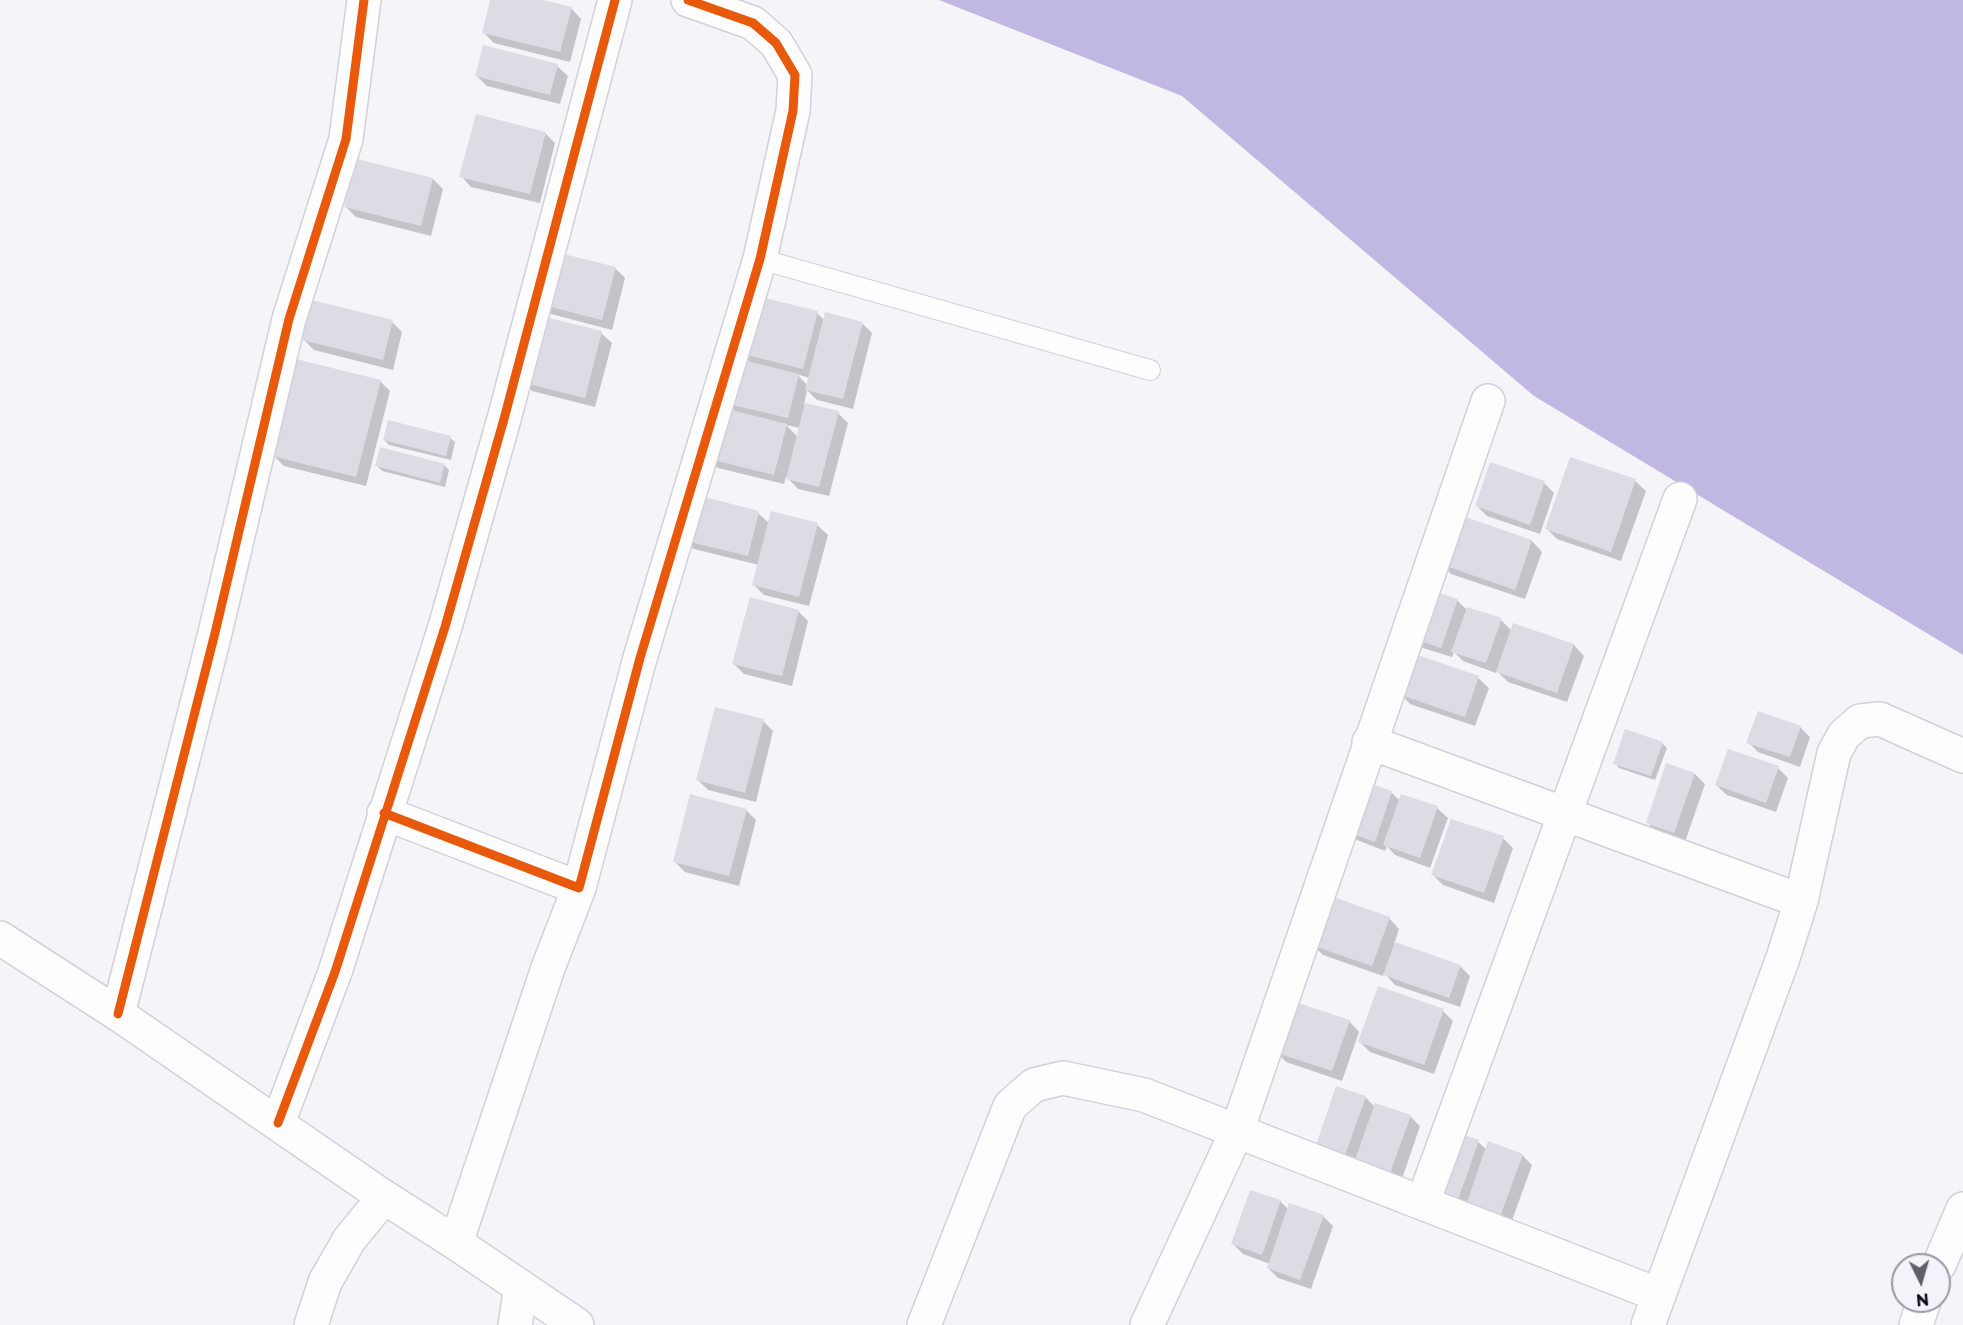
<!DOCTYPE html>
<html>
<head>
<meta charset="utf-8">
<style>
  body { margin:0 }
  #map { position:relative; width:1963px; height:1325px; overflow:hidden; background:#f5f4f9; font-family:Montserrat,sans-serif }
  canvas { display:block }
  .north { position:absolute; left:1891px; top:1253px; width:60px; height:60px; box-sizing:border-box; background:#f4f3fa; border:2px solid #9997a0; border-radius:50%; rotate:175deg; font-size:16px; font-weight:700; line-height:24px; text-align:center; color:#110e19 }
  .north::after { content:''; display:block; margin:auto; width:21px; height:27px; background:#615e67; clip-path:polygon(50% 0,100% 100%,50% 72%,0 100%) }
</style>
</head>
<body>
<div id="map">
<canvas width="1963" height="1325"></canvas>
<div class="north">N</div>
</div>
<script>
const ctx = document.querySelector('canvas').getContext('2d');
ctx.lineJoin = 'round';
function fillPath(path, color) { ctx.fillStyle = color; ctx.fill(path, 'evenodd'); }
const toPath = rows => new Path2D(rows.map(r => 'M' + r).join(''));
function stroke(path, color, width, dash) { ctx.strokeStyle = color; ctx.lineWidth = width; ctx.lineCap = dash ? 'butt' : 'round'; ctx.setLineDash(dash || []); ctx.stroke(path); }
fillPath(toPath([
  [939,0,1963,0,1963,655,1534,396,1182,96]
]), '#c0b7e2');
fillPath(toPath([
  [491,0,537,0,571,8,581,19,570,62,494,43,483,32],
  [557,66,568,76,560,104,487,86,477,76],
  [545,133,555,143,540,203,471,187,461,176],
  [433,179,443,189,431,236,356,217,346,207],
  [615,268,625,278,612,330,551,314,541,304],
  [817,313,824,320,862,323,872,333,853,409,817,400,807,390,804,405,838,413,848,423,829,496,798,489,786,476,784,484,718,468,708,458,736,413,725,402,752,364,740,352],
  [797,374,809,378,807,385],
  [786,425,800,428,798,437],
  [392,322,402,332,393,370,314,350,304,340],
  [601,333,612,343,595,407,532,391,522,381],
  [380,381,390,391,366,486,284,466,274,456],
  [450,438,455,442,451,460,389,445,384,440],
  [444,465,449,470,445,487,382,471,377,466],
  [1635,481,1646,491,1621,561,1557,539,1547,529],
  [1544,483,1554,493,1540,534,1487,516,1476,505],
  [758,513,769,523,817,525,828,535,809,606,764,595,754,585,759,565,694,549,684,539],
  [1458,516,1532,541,1542,552,1525,599,1451,574,1441,564],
  [1429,591,1458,601,1467,610,1501,620,1512,631,1514,625,1574,645,1584,656,1567,702,1508,682,1497,671,1496,673,1463,661,1454,652,1452,657,1423,648,1413,638],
  [798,611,808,621,792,686,744,674,734,664],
  [1478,678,1489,688,1475,726,1410,704,1400,693],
  [763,721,773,731,756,802,708,790,698,780],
  [1800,727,1810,737,1800,767,1758,752,1748,742],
  [1662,743,1667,748,1655,780,1619,768,1615,763],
  [1778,768,1788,778,1776,812,1727,795,1716,785],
  [1695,774,1705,784,1685,842,1657,833,1647,822],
  [1363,783,1392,793,1400,801,1437,808,1448,818,1430,868,1395,855,1387,846,1385,851,1357,840,1346,830],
  [746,810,756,820,739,886,685,872,675,862],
  [1503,838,1513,848,1494,903,1443,885,1433,875],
  [1389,918,1399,929,1394,944,1460,966,1470,976,1460,1007,1395,985,1384,973,1383,976,1323,955,1312,944],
  [1443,1011,1453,1021,1434,1074,1370,1052,1360,1042],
  [1349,1021,1359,1032,1342,1081,1286,1062,1276,1051],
  [1365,1097,1375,1107,1410,1116,1420,1126,1401,1182,1326,1158],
  [1478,1142,1487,1150,1522,1155,1532,1165,1510,1226,1443,1203],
  [1280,1201,1289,1210,1323,1216,1333,1226,1311,1289,1278,1278,1268,1268,1270,1264,1243,1254,1233,1244]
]), '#0003');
fillPath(toPath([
  [490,0,543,0,572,7,560,52,482,33],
  [483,45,558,64,550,95,475,76],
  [476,114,546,132,530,194,459,177],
  [357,159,433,178,421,226,344,207],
  [552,251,616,267,602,320,539,304],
  [753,295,818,311,803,369,739,353],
  [312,300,393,320,383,360,302,340],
  [825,312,863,322,843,399,805,390],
  [537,315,602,331,585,398,520,382],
  [735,358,799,374,788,418,724,403],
  [296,359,381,380,356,477,272,456],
  [805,403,839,411,819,487,786,479],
  [719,407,787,424,774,475,706,458],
  [388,420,451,436,446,456,383,440],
  [380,447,445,464,440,483,375,466],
  [1570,457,1636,479,1611,552,1545,529],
  [1490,462,1545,481,1530,525,1475,506],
  [693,494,759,511,748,556,682,540],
  [771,511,818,523,799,597,752,585],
  [1457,514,1532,540,1515,590,1440,564],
  [1428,589,1458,599,1441,648,1411,638],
  [750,597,799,610,782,676,732,664],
  [1467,607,1502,618,1486,663,1451,652],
  [1513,623,1574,644,1557,693,1496,672],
  [1412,653,1479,676,1465,717,1398,694],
  [715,707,764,719,745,793,696,780],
  [1758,711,1801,726,1790,757,1746,743],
  [1625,729,1663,742,1651,776,1613,764],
  [1728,749,1779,766,1766,803,1715,785],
  [1666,763,1695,773,1674,833,1646,823],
  [1362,781,1392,791,1375,842,1345,831],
  [690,794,747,809,729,876,673,862],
  [1401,794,1438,806,1420,858,1383,845],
  [1451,819,1504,836,1484,893,1431,875],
  [1328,895,1390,917,1372,966,1311,945],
  [1395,942,1461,965,1449,998,1383,975],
  [1378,986,1444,1009,1424,1065,1358,1042],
  [1292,1001,1350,1020,1332,1071,1274,1052],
  [1336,1086,1366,1096,1344,1158,1315,1148],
  [1375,1103,1411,1115,1390,1173,1355,1160],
  [1453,1131,1479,1140,1457,1203,1431,1194],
  [1488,1141,1523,1154,1500,1217,1466,1205],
  [1250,1190,1281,1200,1262,1255,1231,1244],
  [1289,1203,1324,1215,1300,1280,1267,1268]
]), '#dddce5');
const service = toPath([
  [760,259,1150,370]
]);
const minor = toPath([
  [1369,742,1801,901],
  [384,813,579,888,640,658,760,259,793,111,795,75,776,43,753,23,688,0],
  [118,1014,215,633,289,319,346,139,364,0],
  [278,1123,335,972,445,627,504,419,615,0],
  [1423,1202,1680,499],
  [456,1243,548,968,579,888],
  [1939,1265,1963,1209],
  [311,1325,325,1282,349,1240,384,1197],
  [515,1325,521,1287],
  [924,1325,1010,1106,1034,1085,1063,1078,1144,1095,1659,1295],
  [1147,1325,1237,1131,1488,401],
  [1648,1325,1783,958,1801,901,1834,753,1844,735,1860,721,1880,719,1963,756],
  [1916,1325,1924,1301]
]);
const secondary = toPath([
  [0,938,118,1014,384,1197,456,1243,577,1325]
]);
stroke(service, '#d2d0d9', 22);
stroke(minor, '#d2d0d9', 36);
stroke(secondary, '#d2d0d9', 36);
stroke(service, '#fefdfe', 20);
stroke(minor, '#fefdfe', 33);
stroke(secondary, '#fefdfe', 33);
stroke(toPath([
  [384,813,579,888,640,658,760,259,793,111,795,75,776,43,753,23,688,0],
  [118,1014,215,633,289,319,346,139,364,0],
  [278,1123,335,972,445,627,504,419,615,0]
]), '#e8590c', 9);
</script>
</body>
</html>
